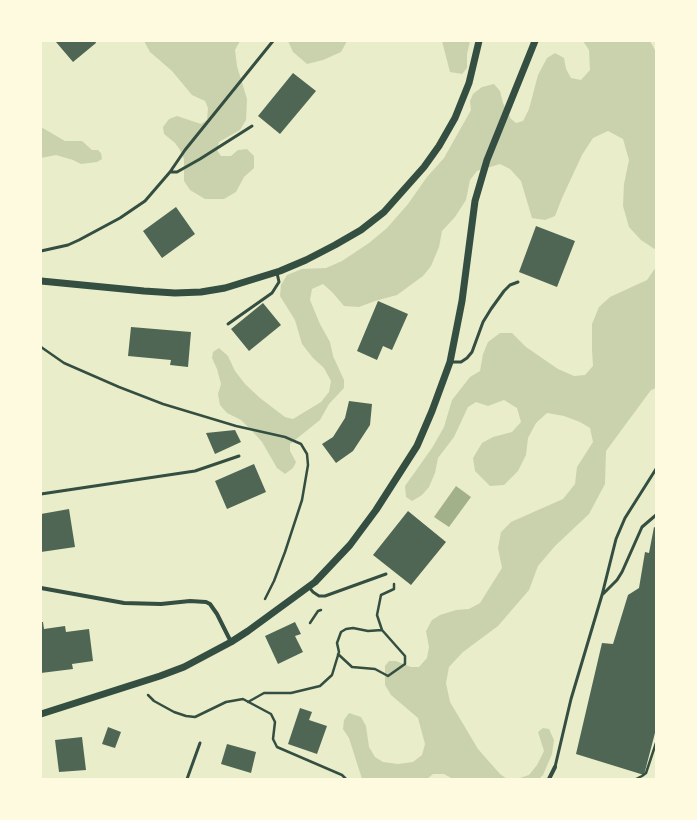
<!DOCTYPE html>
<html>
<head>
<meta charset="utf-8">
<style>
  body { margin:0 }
  #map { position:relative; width:697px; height:820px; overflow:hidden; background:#e9edc9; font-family:"Open Sans",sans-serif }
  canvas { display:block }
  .frame { position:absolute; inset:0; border:42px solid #fefae0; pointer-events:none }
</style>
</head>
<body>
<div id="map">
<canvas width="697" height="820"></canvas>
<div class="frame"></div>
</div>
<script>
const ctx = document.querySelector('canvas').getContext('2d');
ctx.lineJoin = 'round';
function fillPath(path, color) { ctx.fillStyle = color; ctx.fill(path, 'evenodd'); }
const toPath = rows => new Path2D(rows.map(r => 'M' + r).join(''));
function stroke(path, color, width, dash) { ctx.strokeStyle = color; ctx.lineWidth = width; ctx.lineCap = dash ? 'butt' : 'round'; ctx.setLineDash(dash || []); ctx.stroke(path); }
fillPath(toPath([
  [144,41,240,41,235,50,237,66,247,99,246,120,240,130,219,142,217,150,221,156,231,156,238,150,247,149,254,156,254,168,244,177,236,192,224,199,205,199,190,190,184,181,184,159,180,150,175,143,164,134,163,127,169,119,177,116,201,124,207,120,208,108,205,101,192,95,172,71,150,52],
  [288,41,347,41,341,52,323,60,307,64,293,52],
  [442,41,470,41,467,54,467,68,462,74,450,72],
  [583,41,650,41,656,52,656,250,641,240,629,227,623,206,624,184,629,160,623,139,608,131,593,138,582,155,562,198,555,216,545,220,532,218,521,181,510,169,500,164,477,171,470,180,466,200,455,217,442,231,439,247,431,266,423,276,397,295,375,301,359,307,344,306,332,292,323,284,312,289,310,300,320,324,330,342,333,356,344,380,344,388,329,404,320,420,290,444,290,451,296,462,293,468,285,474,277,468,262,442,254,433,241,420,227,413,220,405,218,394,221,384,217,369,212,358,213,352,219,348,228,356,235,371,245,384,260,398,285,417,293,419,321,402,329,392,331,381,324,368,313,358,302,344,295,320,280,296,281,285,287,275,302,269,326,268,342,261,369,243,387,228,408,204,427,177,444,158,471,110,470,101,473,94,482,87,494,84,500,91,503,103,511,119,516,123,523,121,529,109,538,75,547,58,555,53,564,58,566,69,571,78,581,80,590,70,589,50],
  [41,127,65,141,82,141,92,150,98,150,101,153,102,159,97,162,81,164,73,160,56,155,41,158],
  [656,267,656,388,651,390,606,451,605,484,589,514,555,546,538,566,529,590,498,626,463,652,449,667,446,683,450,702,478,749,500,774,507,779,453,779,444,774,433,774,427,779,362,779,349,738,343,729,344,720,349,713,361,717,366,726,369,747,375,757,383,762,398,764,413,762,422,755,425,744,418,718,391,695,385,685,385,666,389,661,396,661,411,667,419,667,427,658,429,647,426,631,432,620,440,615,456,610,469,609,480,603,502,568,498,548,501,532,511,522,563,499,575,484,577,467,593,442,590,428,580,422,564,416,547,413,536,423,528,438,526,455,518,471,504,485,490,486,475,471,473,458,482,443,493,437,512,432,521,422,517,408,504,400,488,406,476,402,468,407,454,437,438,458,435,473,429,487,422,495,412,501,406,497,405,486,432,448,444,427,452,400,470,377,480,371,483,354,488,342,500,333,512,333,526,347,558,369,574,376,585,375,593,366,592,350,592,324,599,307,610,297,647,280],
  [543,728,549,729,554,740,552,754,543,775,539,779,517,779,529,775,537,765,544,751,538,732]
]), '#cad2ad');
fillPath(toPath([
  [456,486,471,497,449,527,434,517]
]), '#a3b18a');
fillPath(toPath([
  [57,41,95,41,96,43,73,62,56,42],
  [293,73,316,91,280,134,258,116],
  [176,207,195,234,162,258,143,231],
  [536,226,575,241,557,287,519,272],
  [378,301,408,314,392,350,383,346,377,360,357,351],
  [263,303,281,325,249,351,231,329],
  [131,327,191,332,188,367,170,365,171,360,128,356],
  [349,401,372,404,370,425,353,451,336,463,322,444,333,437,345,418],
  [235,430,241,442,215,454,206,433],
  [254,464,266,492,227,509,215,481],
  [69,509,75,547,41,552,41,514],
  [408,511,446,542,411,585,373,555],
  [654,527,656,528,656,729,644,775,576,754,602,643,613,644,628,595,639,588,645,552,649,553],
  [41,622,43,622,44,629,65,626,66,632,89,629,93,661,72,664,73,669,41,673],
  [295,622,301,634,295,636,303,652,278,664,265,636],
  [300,708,312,712,309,720,327,726,317,754,288,744],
  [108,727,121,732,115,748,102,744],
  [82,737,86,770,59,772,55,740],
  [227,744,256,752,251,773,221,764]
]), '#4f6655');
stroke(toPath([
  [41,347,64,363,119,387,163,404,236,426,285,437,301,444,307,454,308,465,302,500,285,552,274,581,265,599],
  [310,623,318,611,321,610],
  [338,654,352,667,375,669,388,676,405,664,405,656,382,630],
  [148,695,154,701,174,712,186,716,195,717,226,702,243,699,271,714,275,722,273,739,277,747,342,775,346,779],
  [248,702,264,693,291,693,320,686,332,675,339,652,337,643,341,632,346,629,353,628,368,631,382,630,377,615,381,595,394,589,394,584],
  [636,779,642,776,646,773,656,743]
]), '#344e41', 2.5);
stroke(toPath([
  [170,172,177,172,200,159,252,126],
  [41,251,68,245,79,240,120,218,145,201,170,172,185,150,273,41],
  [228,324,272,293,279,282,277,273],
  [450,362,461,362,467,358,472,352,483,322,491,309,504,291,510,285,518,282],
  [41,494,195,471,239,456],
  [308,586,313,592,319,596,325,596,386,574],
  [602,595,617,580,622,572,642,527,656,515],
  [555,767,571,699,602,595,616,539,625,518,656,469],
  [187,779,200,743]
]), '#344e41', 3);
stroke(toPath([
  [41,588,124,603,161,604,190,601,206,602,210,604,217,614,231,642],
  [549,779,555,767]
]), '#344e41', 4);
stroke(toPath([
  [41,281,144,291,175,293,201,292,225,288,280,271,306,260,335,245,361,230,384,212,424,167,439,146,455,118,469,83,479,41],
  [41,714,160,676,184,667,231,642,248,631,315,582,350,545,376,510,417,446,432,411,450,362,462,301,475,201,487,160,535,41]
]), '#344e41', 7);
</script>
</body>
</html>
